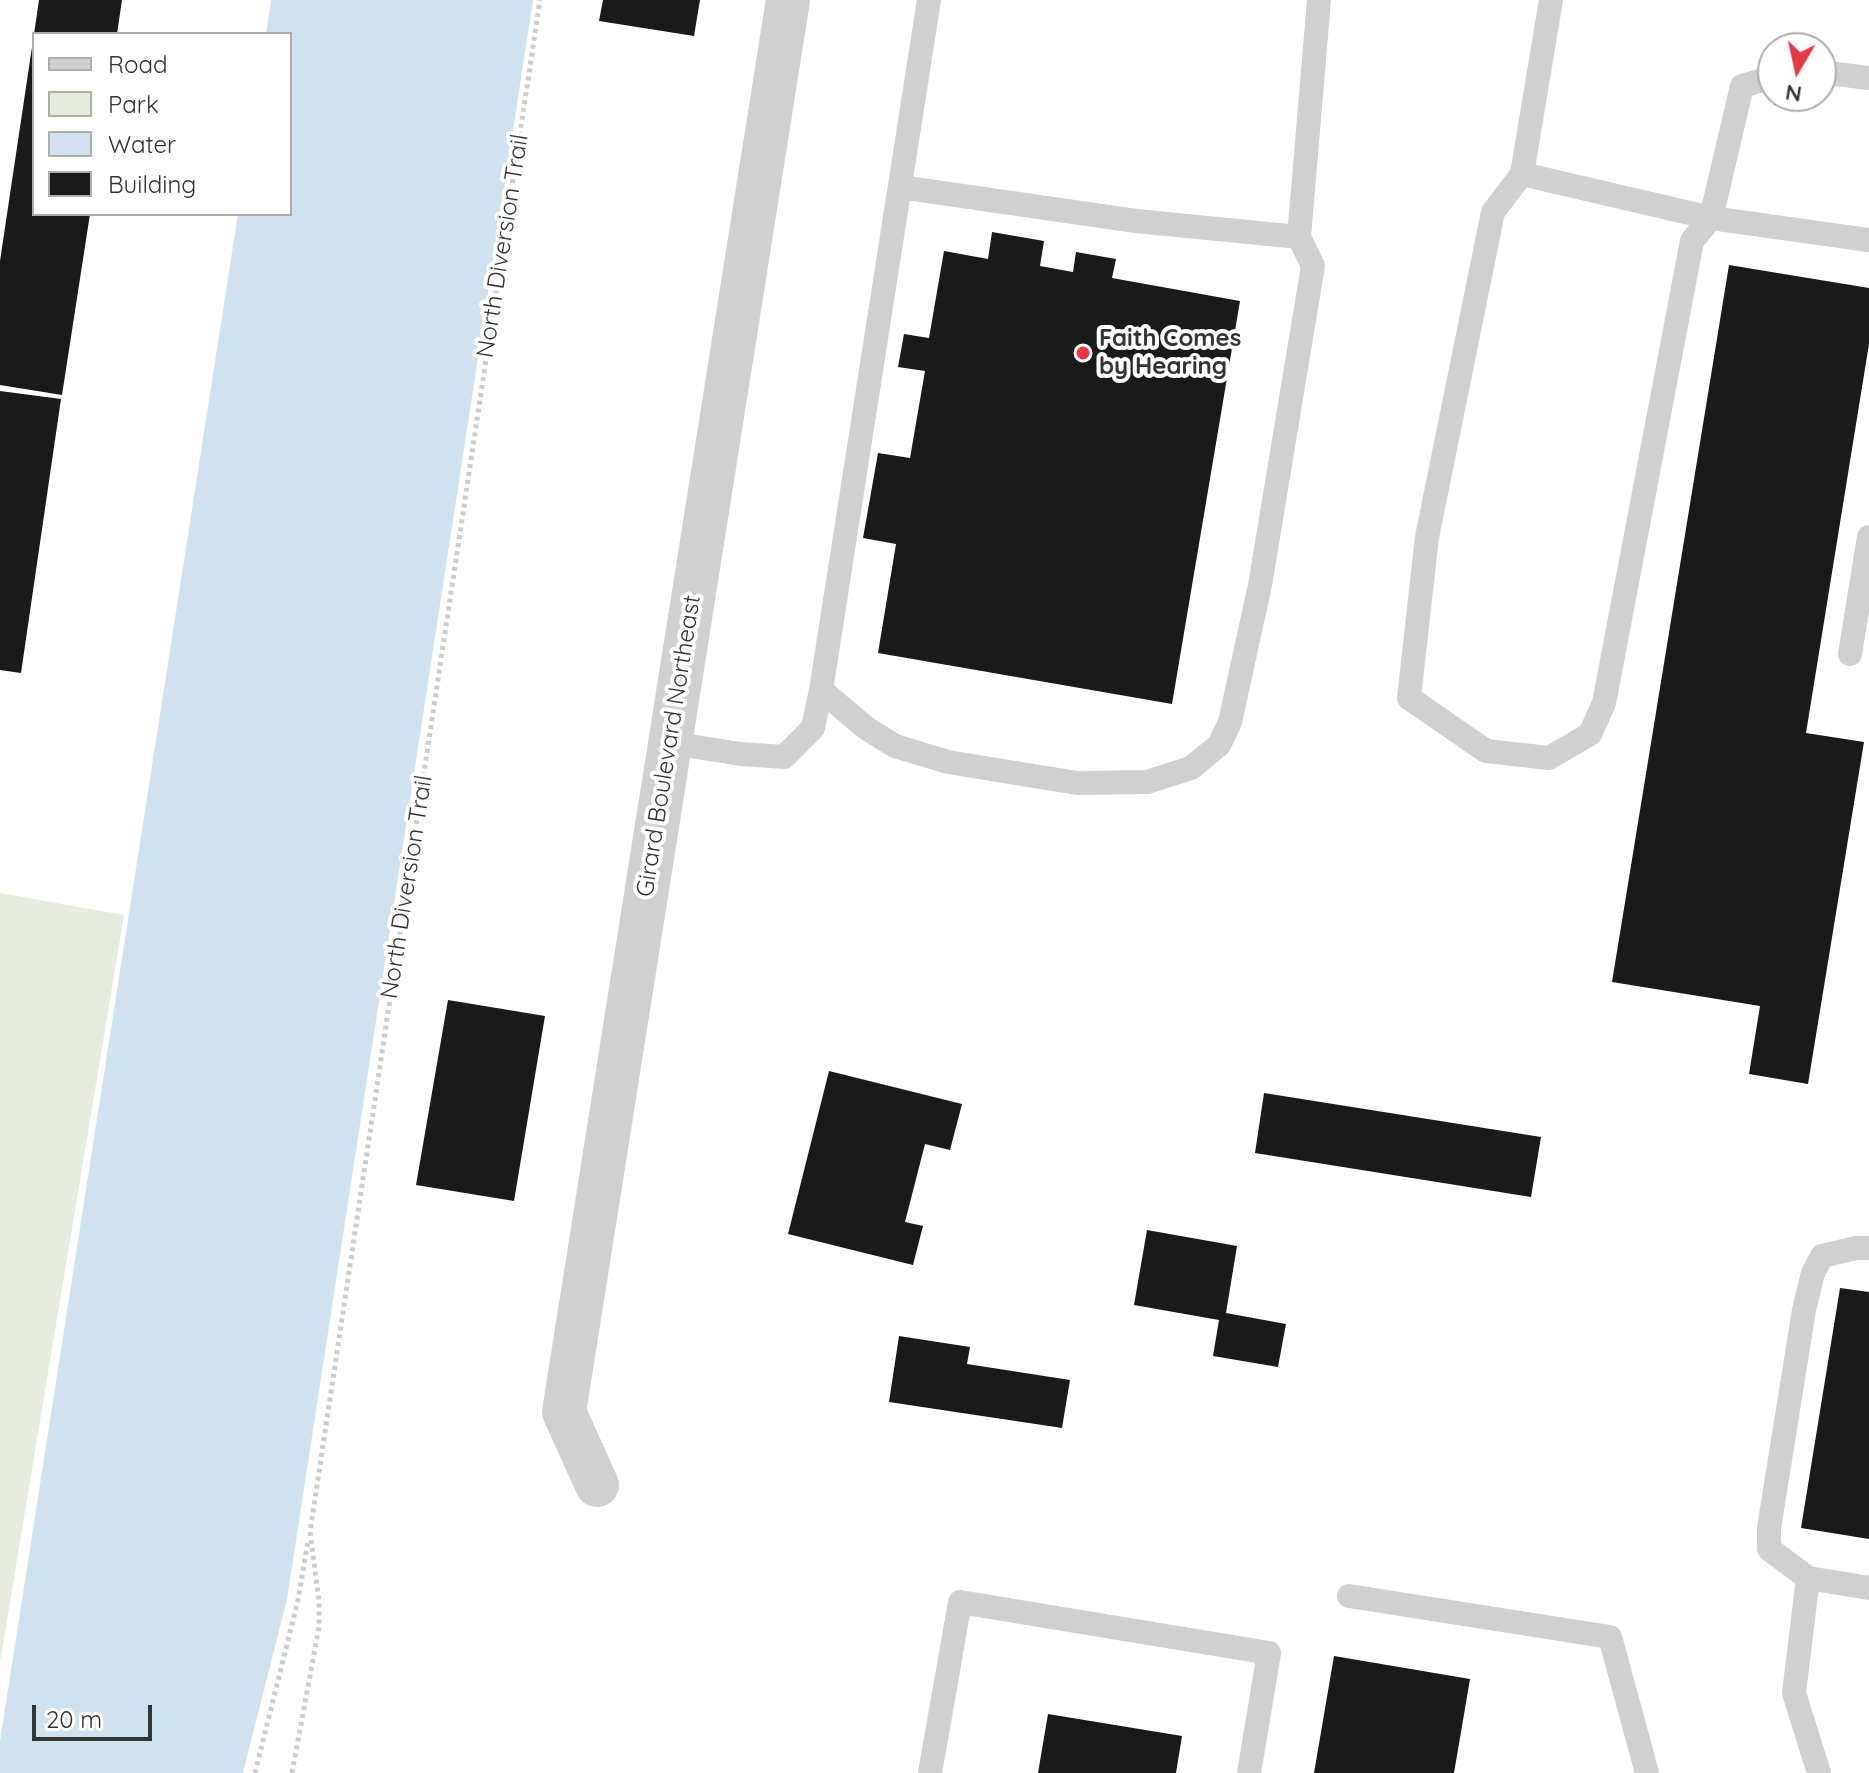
<!DOCTYPE html>
<html>
<head>
<meta charset="utf-8">
<style>
  body { margin:0 }
  #map { position:relative; width:1869px; height:1773px; overflow:hidden; background:#fff; font-family:Quicksand,sans-serif }
  canvas { display:block }
  .legend { position:absolute; left:32px; top:32px; width:260px; height:184px; box-sizing:border-box; background:#fff; border:2px solid #adadad; margin:0; padding:10px 14px; list-style:none; font-size:24px; color:#333 }
  .legend li { display:flex; align-items:center; gap:16px; height:40px }
  .legend b { width:40px; border:2px solid #adadad }
  .north { position:absolute; left:1757px; top:32px; width:80px; height:80px; box-sizing:border-box; background:#fff; border:2px solid #adadad; border-radius:50%; rotate:189deg; font-size:22px; font-weight:700; line-height:32px; text-align:center; color:#333 }
  .north::after { content:''; display:block; margin:auto; width:28px; height:36px; background:#e63946; clip-path:polygon(50% 0,100% 100%,50% 72%,0 100%) }
  .scale { position:absolute; left:32px; top:1705px; width:120px; height:36px; box-sizing:border-box; border:4px solid #333; border-top:0; padding-left:10px; font-size:24px; line-height:28px; white-space:nowrap; color:#333; -webkit-text-stroke:6px #fff; paint-order:stroke }
</style>
</head>
<body>
<div id="map">
<canvas width="1869" height="1773"></canvas>
<ul class="legend">
<li><b style="height:10px;background:#d0d0d0"></b>Road</li>
<li><b style="height:22px;background:#e6ecdf"></b>Park</li>
<li><b style="height:22px;background:#cfe2ee"></b>Water</li>
<li><b style="height:22px;background:#1a1a1a"></b>Building</li>
</ul>
<div class="north">N</div>
<div class="scale">20 m</div>
</div>
<script>
const ctx = document.querySelector('canvas').getContext('2d');
ctx.lineJoin = 'round';
function fillPath(path, color) { ctx.fillStyle = color; ctx.fill(path, 'evenodd'); }
const toPath = rows => new Path2D(rows.map(r => 'M' + r).join(''));
function stroke(path, color, width, dash) { ctx.strokeStyle = color; ctx.lineWidth = width; ctx.lineCap = dash ? 'butt' : 'round'; ctx.setLineDash(dash || []); ctx.stroke(path); }
function label(font, color, halo, rows, align = 'center') {
  ctx.font = font + ' Quicksand,sans-serif'; ctx.lineWidth = 8; ctx.setLineDash([]); ctx.textBaseline = 'middle'; ctx.strokeStyle = halo; ctx.fillStyle = color; for (const [text, x, y, turn = 0] of rows) {
    ctx.save(); ctx.translate(x, y); ctx.rotate((+turn || 0) * Math.PI / 180); ctx.textAlign = isNaN(turn) ? turn : align; if (halo) ctx.strokeText(text, 0, 0); ctx.fillText(text, 0, 0); ctx.restore();
  }
}
fillPath(toPath([
  [0,893,124,915,0,1662]
]), '#e6ecdf');
fillPath(toPath([
  [271,0,533,0,287,1599,243,1773,0,1773,0,1741,238,214,290,214,290,34,266,34]
]), '#cfe2ee');
fillPath(toPath([
  [39,0,122,0,117,34,34,34],
  [603,0,700,0,694,36,599,21],
  [32,47,34,47,34,214,90,214,62,395,0,385,0,261],
  [992,232,1044,241,1040,266,1073,272,1076,252,1116,259,1112,278,1240,301,1172,704,878,653,896,544,863,538,878,453,910,458,925,371,898,367,904,334,929,338,944,251,988,259],
  [1729,265,1869,288,1869,344,1806,733,1864,742,1808,1084,1749,1074,1760,1006,1612,982],
  [0,391,61,399,21,673,0,670],
  [448,1000,545,1016,514,1201,416,1185],
  [829,1071,962,1104,950,1150,925,1144,905,1222,923,1226,913,1265,788,1234],
  [1264,1093,1541,1137,1531,1197,1255,1153],
  [1147,1230,1237,1246,1226,1313,1286,1324,1278,1367,1213,1356,1219,1320,1134,1305],
  [1840,1288,1869,1292,1869,1539,1801,1528],
  [899,1336,970,1347,967,1364,1070,1380,1062,1428,889,1402],
  [1334,1656,1470,1679,1454,1773,1314,1773],
  [1048,1714,1182,1736,1176,1773,1038,1773]
]), '#1a1a1a');
stroke(toPath([
  [255,1773,298,1600,308,1541],
  [292,1773,319,1627,319,1601,310,1532,540,0]
]), '#cdcdcd', 5, [4, 4]);
stroke(toPath([
  [929,0,821,690,866,728,895,746,948,762,1077,783,1147,782,1191,768,1219,745,1230,722,1260,585,1313,266,1299,237,1319,0],
  [1821,72,1869,78],
  [1773,77,1742,86,1711,218,1869,240],
  [1522,174,1711,218,1692,241,1604,703,1590,734,1549,758,1486,751,1409,698,1427,537,1493,212,1522,174],
  [1522,174,1551,0],
  [900,187,1136,221,1299,237],
  [1850,654,1869,537],
  [670,743,741,754,784,757,813,728,821,690],
  [1808,1578,1769,1549,1769,1528,1804,1310,1813,1273,1822,1256,1856,1248,1869,1248],
  [1349,1596,1610,1637,1647,1773],
  [930,1773,960,1602,1269,1653,1249,1773],
  [1819,1773,1794,1693,1808,1578,1869,1588]
]), '#d0d0d0', 24);
stroke(toPath([
  [597,1485,564,1412,788,0]
]), '#d0d0d0', 44);
for (const [x, y, r, color] of [
  [1083,353,8,"#e63946"]
]) { const dot = new Path2D(); dot.arc(x, y, r, 0, 2 * Math.PI); ctx.fillStyle = color; ctx.fill(dot); stroke(dot, '#fff', 3); }
label('24px', '#333', '#fff', [
  ["North Diversion Trail",503,246,-81],
  ["Girard Boulevard Northeast",669,746,-81],
  ["North Diversion Trail",407,887,-81]
]);
label('bold 24px', '#333', '#fff', [
  ["Faith Comes",1099,339],
  ["by Hearing",1099,367]
], 'left');
</script>
</body>
</html>
